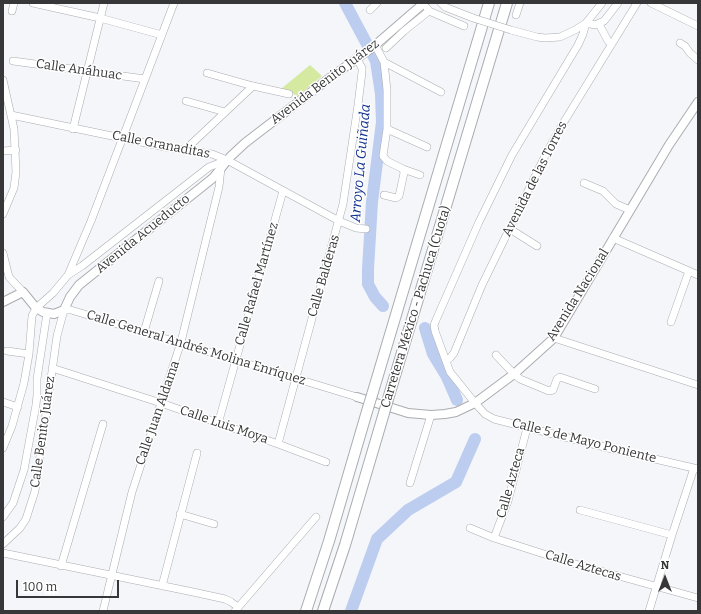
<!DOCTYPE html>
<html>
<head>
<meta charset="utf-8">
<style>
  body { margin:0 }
  #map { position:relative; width:701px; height:614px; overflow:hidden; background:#f4f6fa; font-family:Bitter,serif }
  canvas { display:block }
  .frame { position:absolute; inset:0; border:4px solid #373739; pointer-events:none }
  .north { position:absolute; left:645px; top:558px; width:40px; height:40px; -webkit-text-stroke:3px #fff; paint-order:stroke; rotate:0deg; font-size:11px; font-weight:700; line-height:16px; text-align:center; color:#373739 }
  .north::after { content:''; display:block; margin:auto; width:14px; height:18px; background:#373739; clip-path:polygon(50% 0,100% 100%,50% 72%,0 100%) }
  .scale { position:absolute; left:16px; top:580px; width:103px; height:18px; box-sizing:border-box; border:2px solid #373739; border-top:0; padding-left:5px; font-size:12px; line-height:14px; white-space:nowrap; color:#373739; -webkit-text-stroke:3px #fff; paint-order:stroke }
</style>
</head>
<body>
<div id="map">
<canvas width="701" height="614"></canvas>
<div class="frame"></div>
<div class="north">N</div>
<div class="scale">100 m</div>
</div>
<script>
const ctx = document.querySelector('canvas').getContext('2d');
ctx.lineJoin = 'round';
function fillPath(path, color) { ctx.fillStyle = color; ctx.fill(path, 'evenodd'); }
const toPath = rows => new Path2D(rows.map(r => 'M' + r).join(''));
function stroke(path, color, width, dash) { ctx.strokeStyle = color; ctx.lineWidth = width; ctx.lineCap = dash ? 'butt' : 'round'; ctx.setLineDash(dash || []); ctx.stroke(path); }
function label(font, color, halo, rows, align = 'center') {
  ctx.font = font + ' Bitter,serif'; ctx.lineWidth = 3; ctx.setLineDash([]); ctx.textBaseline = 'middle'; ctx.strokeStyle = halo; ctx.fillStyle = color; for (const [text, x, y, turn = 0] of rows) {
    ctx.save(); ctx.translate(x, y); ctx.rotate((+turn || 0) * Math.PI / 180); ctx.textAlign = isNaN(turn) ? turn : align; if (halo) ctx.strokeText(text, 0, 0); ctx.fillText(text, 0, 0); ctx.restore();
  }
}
fillPath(toPath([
  [310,65,322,76,298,96,281,89]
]), '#d6e9a0');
stroke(toPath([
  [345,3,376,61,381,94,382,122,372,202,368,269,368,284,375,297,383,306],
  [425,328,433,354,447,377,457,400],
  [351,611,377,539,408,510,456,482,475,439]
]), '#bccdef', 12);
const minor = toPath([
  [33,3,100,18,162,35],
  [441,3,445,7,473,18],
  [651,3,698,26],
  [427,8,429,11,464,26],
  [370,10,377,3],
  [12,11,14,3],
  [516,15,520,3],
  [586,23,583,34,578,45,512,155,479,222,436,320,434,325,435,331,450,372,475,403,485,414,494,419,612,449,698,469],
  [586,23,595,25,604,21,618,3],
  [599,24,608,41,611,44],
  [511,30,537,37,545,38,560,37,575,30,586,23,602,3],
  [680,43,685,46,690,53,698,60],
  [375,45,384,62,387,90,387,129,383,156,387,161,403,169,420,175],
  [386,48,404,31,429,11],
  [13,61,145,79],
  [384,62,441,92],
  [207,73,253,86,289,94],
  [3,80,14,129,16,172,14,188,3,214],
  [186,101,225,112],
  [11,115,165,147,212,154,227,160,339,221,356,228,366,229],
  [73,129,104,3],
  [387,129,427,147],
  [185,150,253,86],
  [3,151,16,150],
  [584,183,603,191,616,204,630,210],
  [384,195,396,198,399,196,404,173,403,169],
  [510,229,537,246],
  [613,238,698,275],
  [3,253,9,277,23,292],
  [68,275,91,221,174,3],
  [671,322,689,271],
  [144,332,159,281],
  [554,338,698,385],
  [7,351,29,354],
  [496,355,514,374,520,379,549,391,553,390,557,379,560,377,595,389],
  [446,360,450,358,454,353,482,285,546,154,562,125,637,3],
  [52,368,161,403,278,444,326,462],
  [3,402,18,407],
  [218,424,283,191],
  [278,444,343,204,358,105,362,72,362,68,357,59],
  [3,448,12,426,24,383,29,354,32,316,36,308,53,293,68,275,82,266,209,167,227,160],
  [410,483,431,415],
  [580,510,672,535],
  [180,514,214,524],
  [3,517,13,503,24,470,36,405,37,395,37,379,47,313],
  [470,528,494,538,572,563,698,598],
  [494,538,508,501,527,428],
  [3,544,20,528,26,519,35,491,57,336,64,310,71,310,357,397],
  [3,553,193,592,225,599,231,602,238,607],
  [61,566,103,424],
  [162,586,197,453],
  [103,611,132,492,181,342,219,187,221,168],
  [235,611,316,517],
  [649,611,672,535,694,468]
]);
const major = toPath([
  [3,302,23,292,36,308,43,312,54,314,64,310,70,297,79,285,213,178,230,157,245,143,331,77,373,47,424,3],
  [357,397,408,413,431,415,445,414,456,412,475,403,514,374,554,338,669,145,698,102]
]);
const highway = toPath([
  [372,395,489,3],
  [388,399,507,3],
  [306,611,329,541,368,408],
  [323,611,345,545,384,413]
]);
stroke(minor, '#aaacb0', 8);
stroke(major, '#aaacb0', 10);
stroke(highway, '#aaacb0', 12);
stroke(minor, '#fff', 7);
stroke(major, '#fff', 8);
stroke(highway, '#fff', 10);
const minorBridge = toPath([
  [473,18,511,30]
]);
const highwayBridge = toPath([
  [368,408,372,395],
  [384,413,388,399]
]);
stroke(minorBridge, '#aaacb0', 8, []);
stroke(highwayBridge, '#aaacb0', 12, []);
stroke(minorBridge, '#fff', 7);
stroke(highwayBridge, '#fff', 10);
label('13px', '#373739', '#fff', [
  ["Calle Anáhuac",79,70,8],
  ["Avenida Benito Juárez",325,82,-37],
  ["Calle Granaditas",161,145,11],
  ["Avenida de las Torres",535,179,-63],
  ["Avenida Acueducto",143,234,-39],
  ["Calle Balderas",324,276,-74],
  ["Calle Rafael Martínez",257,284,-74],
  ["Avenida Nacional",578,295,-58],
  ["Carretera México - Pachuca (Cuota)",416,307,-73],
  ["Calle General Andrés Molina Enríquez",196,348,17],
  ["Calle Juan Aldama",158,413,-71],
  ["Calle Luis Moya",224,425,19],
  ["Calle Benito Juárez",43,432,-82],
  ["Calle 5 de Mayo Poniente",584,441,14],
  ["Calle Azteca",511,483,-74],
  ["Calle Aztecas",583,566,17]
]);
label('italic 14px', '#143491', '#fff', [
  ["Arroyo La Guiñada",361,163,-85]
]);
</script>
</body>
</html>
